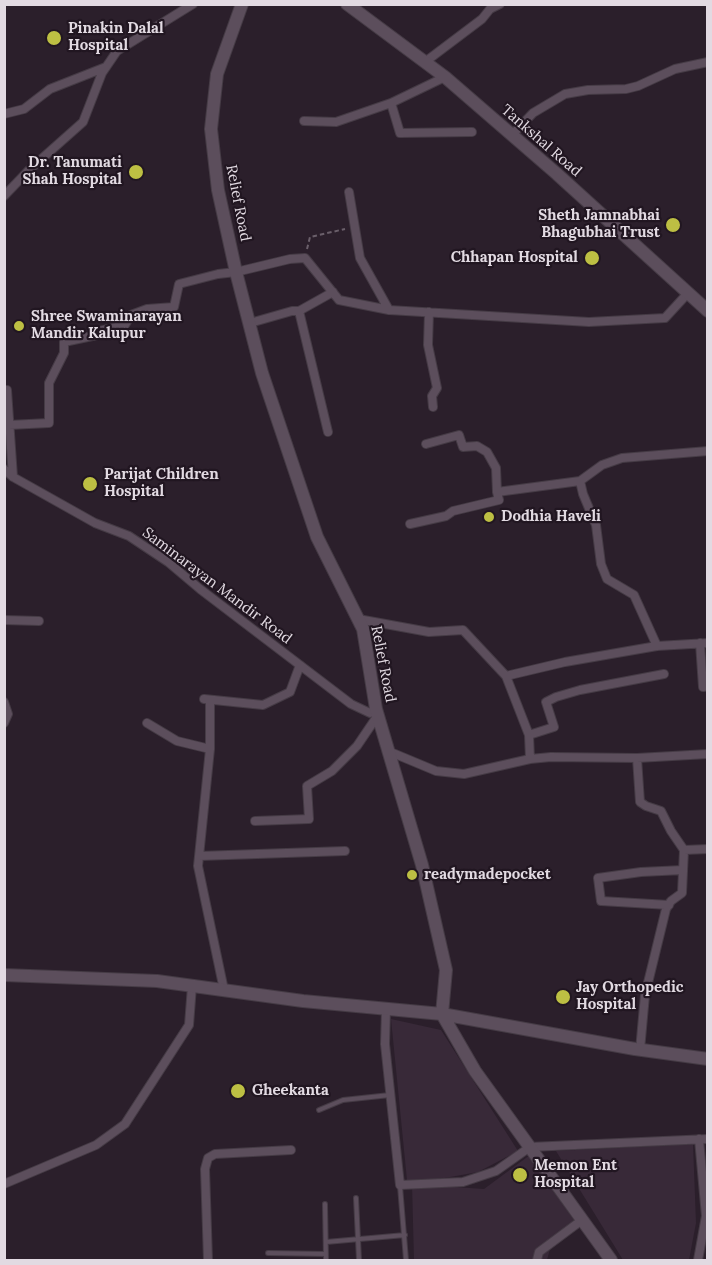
<!DOCTYPE html>
<html>
<head>
<meta charset="utf-8">
<style>
  body { margin:0 }
  #map { position:relative; width:712px; height:1265px; overflow:hidden; background:#2b1f2b; font-family:Lora,serif }
  canvas { display:block }
  .frame { position:absolute; inset:0; border:6px solid #e2dae2; pointer-events:none }
</style>
</head>
<body>
<div id="map">
<canvas width="712" height="1265"></canvas>
<div class="frame"></div>
</div>
<script>
const ctx = document.querySelector('canvas').getContext('2d');
ctx.lineJoin = 'round';
function fillPath(path, color) { ctx.fillStyle = color; ctx.fill(path, 'evenodd'); }
const toPath = rows => new Path2D(rows.map(r => 'M' + r).join(''));
function stroke(path, color, width, dash) { ctx.strokeStyle = color; ctx.lineWidth = width; ctx.lineCap = dash ? 'butt' : 'round'; ctx.setLineDash(dash || []); ctx.stroke(path); }
function label(font, color, halo, rows, align = 'center') {
  ctx.font = font + ' Lora,serif'; ctx.lineWidth = 4.5; ctx.setLineDash([]); ctx.textBaseline = 'middle'; ctx.strokeStyle = halo; ctx.fillStyle = color; for (const [text, x, y, turn = 0] of rows) {
    ctx.save(); ctx.translate(x, y); ctx.rotate((+turn || 0) * Math.PI / 180); ctx.textAlign = isNaN(turn) ? turn : align; if (halo) ctx.strokeText(text, 0, 0); ctx.fillText(text, 0, 0); ctx.restore();
  }
}
fillPath(toPath([
  [391,1019,441,1030,518,1151,478,1172,428,1181,407,1180],
  [693,1144,696,1223,689,1260,623,1260,556,1151],
  [530,1155,577,1225,550,1249,547,1260,414,1260,412,1184,484,1189]
]), '#382938');
const lane = toPath([
  [319,1110,343,1100,390,1095],
  [400,1186,406,1260],
  [356,1198,359,1260],
  [325,1204,326,1260],
  [326,1242,405,1235],
  [268,1253,326,1254]
]);
const street = toPath([
  [425,62,482,19,490,9,500,4],
  [445,77,391,103,400,133,472,132],
  [4,114,24,109,50,89,106,67],
  [304,121,336,122,391,103],
  [512,135,533,113,565,94,588,90,626,89,638,86,675,69,708,62],
  [349,192,360,258,389,310],
  [4,196,29,170,83,122,102,73,117,51,193,4],
  [299,311,328,432],
  [429,312,428,345,437,388,432,396,433,407],
  [250,323,292,311,299,311,333,292],
  [7,390,13,477],
  [9,425,49,423,49,383,64,353,64,342,97,335,99,331,125,325,131,315,147,309,174,307,179,284,218,274,236,272,290,259,305,258,339,300,389,310,589,322,665,318,688,293],
  [426,444,459,435,463,447,477,446,487,452,496,468,497,492],
  [4,469,13,477,95,523,129,536,168,562,200,589,351,704,370,713,376,709],
  [580,481,583,494,596,525,601,564,607,579,634,595,657,646],
  [410,524,446,516,453,511,499,500,497,492,580,481,602,465,622,458,708,451],
  [358,619,429,632,463,630,506,676,529,735,530,759],
  [4,620,39,621],
  [700,643,703,687,708,686],
  [506,676,565,662,657,646,708,643],
  [204,699,263,705,290,692,300,665],
  [210,700,210,749,198,866,224,990],
  [4,702,8,714,4,723],
  [147,723,177,741,210,749],
  [529,735,554,727,546,702,556,697,580,690,664,674],
  [388,751,436,771,464,774,530,759,551,757,637,758,708,754],
  [637,758,640,802,646,806,661,811,671,831,684,850,682,893,671,901,666,909,645,995,640,1050],
  [255,821,309,819,307,786,332,771,357,746,378,715],
  [684,850,708,849],
  [199,856,345,851],
  [669,905,601,901,598,878,641,872,683,870],
  [386,1009,385,1044,400,1185,463,1182,496,1171,530,1147,708,1139],
  [4,1184,96,1145,125,1124,189,1025,192,986],
  [208,1260,205,1169,208,1158,215,1154,291,1150],
  [537,1260,539,1252,582,1220],
  [698,1260,706,1216,699,1139]
]);
const secondary = toPath([
  [242,4,217,74,211,129,218,190,236,272,262,373,317,537,363,629,376,709,422,865,446,970,442,1014,475,1071,611,1260],
  [347,4,445,77,557,174,708,311],
  [4,975,157,981,303,1001,442,1014,635,1049,708,1059]
]);
stroke(lane, '#453b45', 6);
stroke(street, '#453b45', 10);
stroke(secondary, '#453b45', 14);
stroke(toPath([
  [307,249,310,237,345,229]
]), '#6a5f6a', 2, [4.5, 3]);
stroke(lane, '#5c4e5c', 4);
stroke(street, '#5c4e5c', 8);
stroke(secondary, '#5c4e5c', 12);
for (const [x, y, r, color] of [
  [54,38,8,"#bdbf43"],
  [136,172,8,"#bdbf43"],
  [673,225,8,"#bdbf43"],
  [592,258,8,"#bdbf43"],
  [19,326,6,"#bdbf43"],
  [90,484,8,"#bdbf43"],
  [489,517,6,"#bdbf43"],
  [412,875,6,"#bdbf43"],
  [563,997,8,"#bdbf43"],
  [238,1091,8,"#bdbf43"],
  [520,1175,8,"#bdbf43"]
]) { const dot = new Path2D(); dot.arc(x, y, r, 0, 2 * Math.PI); ctx.fillStyle = color; ctx.fill(dot); stroke(dot, '#211621', 2); }
label('bold 15px', '#e2dae2', '#211621', [
  ["Pinakin Dalal",68,29],
  ["Hospital",68,46],
  ["Dr. Tanumati",122,163,"right"],
  ["Shah Hospital",122,180,"right"],
  ["Sheth Jamnabhai",660,216,"right"],
  ["Bhagubhai Trust",660,233,"right"],
  ["Chhapan Hospital",578,258,"right"],
  ["Shree Swaminarayan",31,317],
  ["Mandir Kalupur",31,334],
  ["Parijat Children",104,475],
  ["Hospital",104,492],
  ["Dodhia Haveli",501,517],
  ["readymadepocket",424,875],
  ["Jay Orthopedic",576,988],
  ["Hospital",576,1005],
  ["Gheekanta",252,1091],
  ["Memon Ent",534,1166],
  ["Hospital",534,1183]
], 'left');
label('15px', '#e2dae2', '#211621', [
  ["Tankshal Road",541,141,41],
  ["Relief Road",238,203,79],
  ["Saminarayan Mandir Road",217,586,37],
  ["Relief Road",383,664,79]
]);
</script>
</body>
</html>
